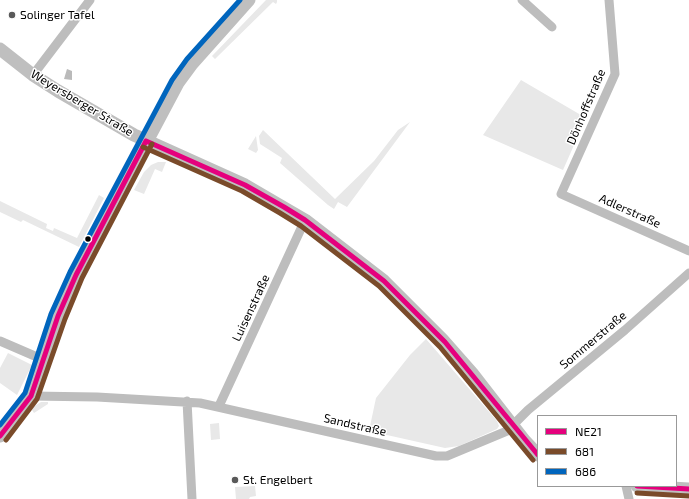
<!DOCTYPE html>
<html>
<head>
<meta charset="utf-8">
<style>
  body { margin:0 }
  #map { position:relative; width:689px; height:499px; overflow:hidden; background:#fff; font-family:"Exo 2",sans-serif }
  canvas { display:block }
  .legend { position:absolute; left:537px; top:415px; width:140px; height:72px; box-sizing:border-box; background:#fff; border:1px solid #999; margin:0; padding:5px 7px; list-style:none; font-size:12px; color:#000 }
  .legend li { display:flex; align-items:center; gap:8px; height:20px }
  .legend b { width:20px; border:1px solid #999 }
</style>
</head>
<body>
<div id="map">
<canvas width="689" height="499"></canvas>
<ul class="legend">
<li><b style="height:5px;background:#e5007d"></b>NE21</li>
<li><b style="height:5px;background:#7a4b2a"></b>681</li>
<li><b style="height:5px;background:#0065bd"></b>686</li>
</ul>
</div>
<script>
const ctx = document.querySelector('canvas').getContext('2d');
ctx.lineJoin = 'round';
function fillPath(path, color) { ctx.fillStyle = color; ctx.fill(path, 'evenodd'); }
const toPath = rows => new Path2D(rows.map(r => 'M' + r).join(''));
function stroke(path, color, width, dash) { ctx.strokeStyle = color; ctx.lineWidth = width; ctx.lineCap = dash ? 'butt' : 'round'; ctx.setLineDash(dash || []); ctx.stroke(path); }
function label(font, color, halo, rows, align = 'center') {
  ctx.font = font + ' "Exo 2",sans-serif'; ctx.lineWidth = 3; ctx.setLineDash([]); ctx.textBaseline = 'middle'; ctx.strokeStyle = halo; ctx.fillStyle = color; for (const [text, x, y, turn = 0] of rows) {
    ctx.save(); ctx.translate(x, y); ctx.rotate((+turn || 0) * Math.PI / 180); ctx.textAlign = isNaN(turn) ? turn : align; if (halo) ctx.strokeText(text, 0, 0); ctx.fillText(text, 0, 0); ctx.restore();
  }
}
fillPath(toPath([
  [266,0,277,0,277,2,276,4,273,2,215,59,212,56],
  [521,80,586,118,563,170,483,135],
  [410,122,347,207,338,202,334,209,328,205,280,163,282,158,260,144,259,136,263,130,335,199,374,161,398,130],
  [256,136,258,150,256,153,248,149],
  [158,162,166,162,162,172,155,169,144,194,134,190,144,172,151,165],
  [99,195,104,198,79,247,23,220,21,222,0,212,0,201,47,224,46,228,53,231,54,228,77,238],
  [426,339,497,421,499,426,497,429,459,446,445,448,369,431,376,398,410,355],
  [8,353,32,365,17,395,0,383,0,368],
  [41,402,48,402,48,404,34,413,32,410,33,407],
  [219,423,220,439,211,440,210,424],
  [255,486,256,496,250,497,249,499,236,499,235,487]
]), '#e8e8e8');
fillPath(toPath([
  [67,69,72,71,72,80,64,79]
]), '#bababa');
stroke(toPath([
  [522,0,552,27],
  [609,0,615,74,561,194,689,251],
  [33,75,90,0],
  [0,341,44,360],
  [31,396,97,397,200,403,436,456,447,456,507,431,528,410,625,330,689,273],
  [187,401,192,499],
  [219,406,305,220],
  [626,486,629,499]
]), '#bdbdbd', 9);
stroke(toPath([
  [0,49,33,75,58,91,134,135,245,185,305,220,384,281,442,339,472,373,524,440,538,455],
  [0,436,31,396,58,316,76,275,178,83,192,64,249,0],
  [637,486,689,489]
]), '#bfbfbf', 13);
stroke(toPath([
  [146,141,245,185,284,207,305,220,384,281,445,342,538,455],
  [0,436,31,396,58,316,76,275,146,141],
  [637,486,689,489]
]), '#e5007d', 5);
stroke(toPath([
  [143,147,242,191,280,213,301,226,379,286,440,347,533,460],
  [6,440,37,399,65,319,82,278,152,144],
  [637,493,689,496]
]), '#7a4b2a', 5);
stroke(toPath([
  [0,425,25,393,51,314,70,272,172,80,187,59,240,0]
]), '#0065bd', 5);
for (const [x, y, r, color] of [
  [12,15,4,"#595959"],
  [88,239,3.5,"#000"],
  [235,480,4,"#595959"]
]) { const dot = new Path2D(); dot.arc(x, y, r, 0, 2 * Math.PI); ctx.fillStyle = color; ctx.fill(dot); stroke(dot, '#fff', 1.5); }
label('12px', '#000', '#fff', [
  ["Solinger Tafel",20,15],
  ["St. Engelbert",243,480]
], 'left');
label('12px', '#000', '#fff', [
  ["Weyersberger Straße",82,103,31],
  ["Dönhoffstraße",586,107,-67],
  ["Adlerstraße",630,211,24],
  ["Luisenstraße",251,308,-65],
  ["Sommerstraße",593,340,-40],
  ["Sandstraße",355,425,13]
]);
</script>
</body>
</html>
